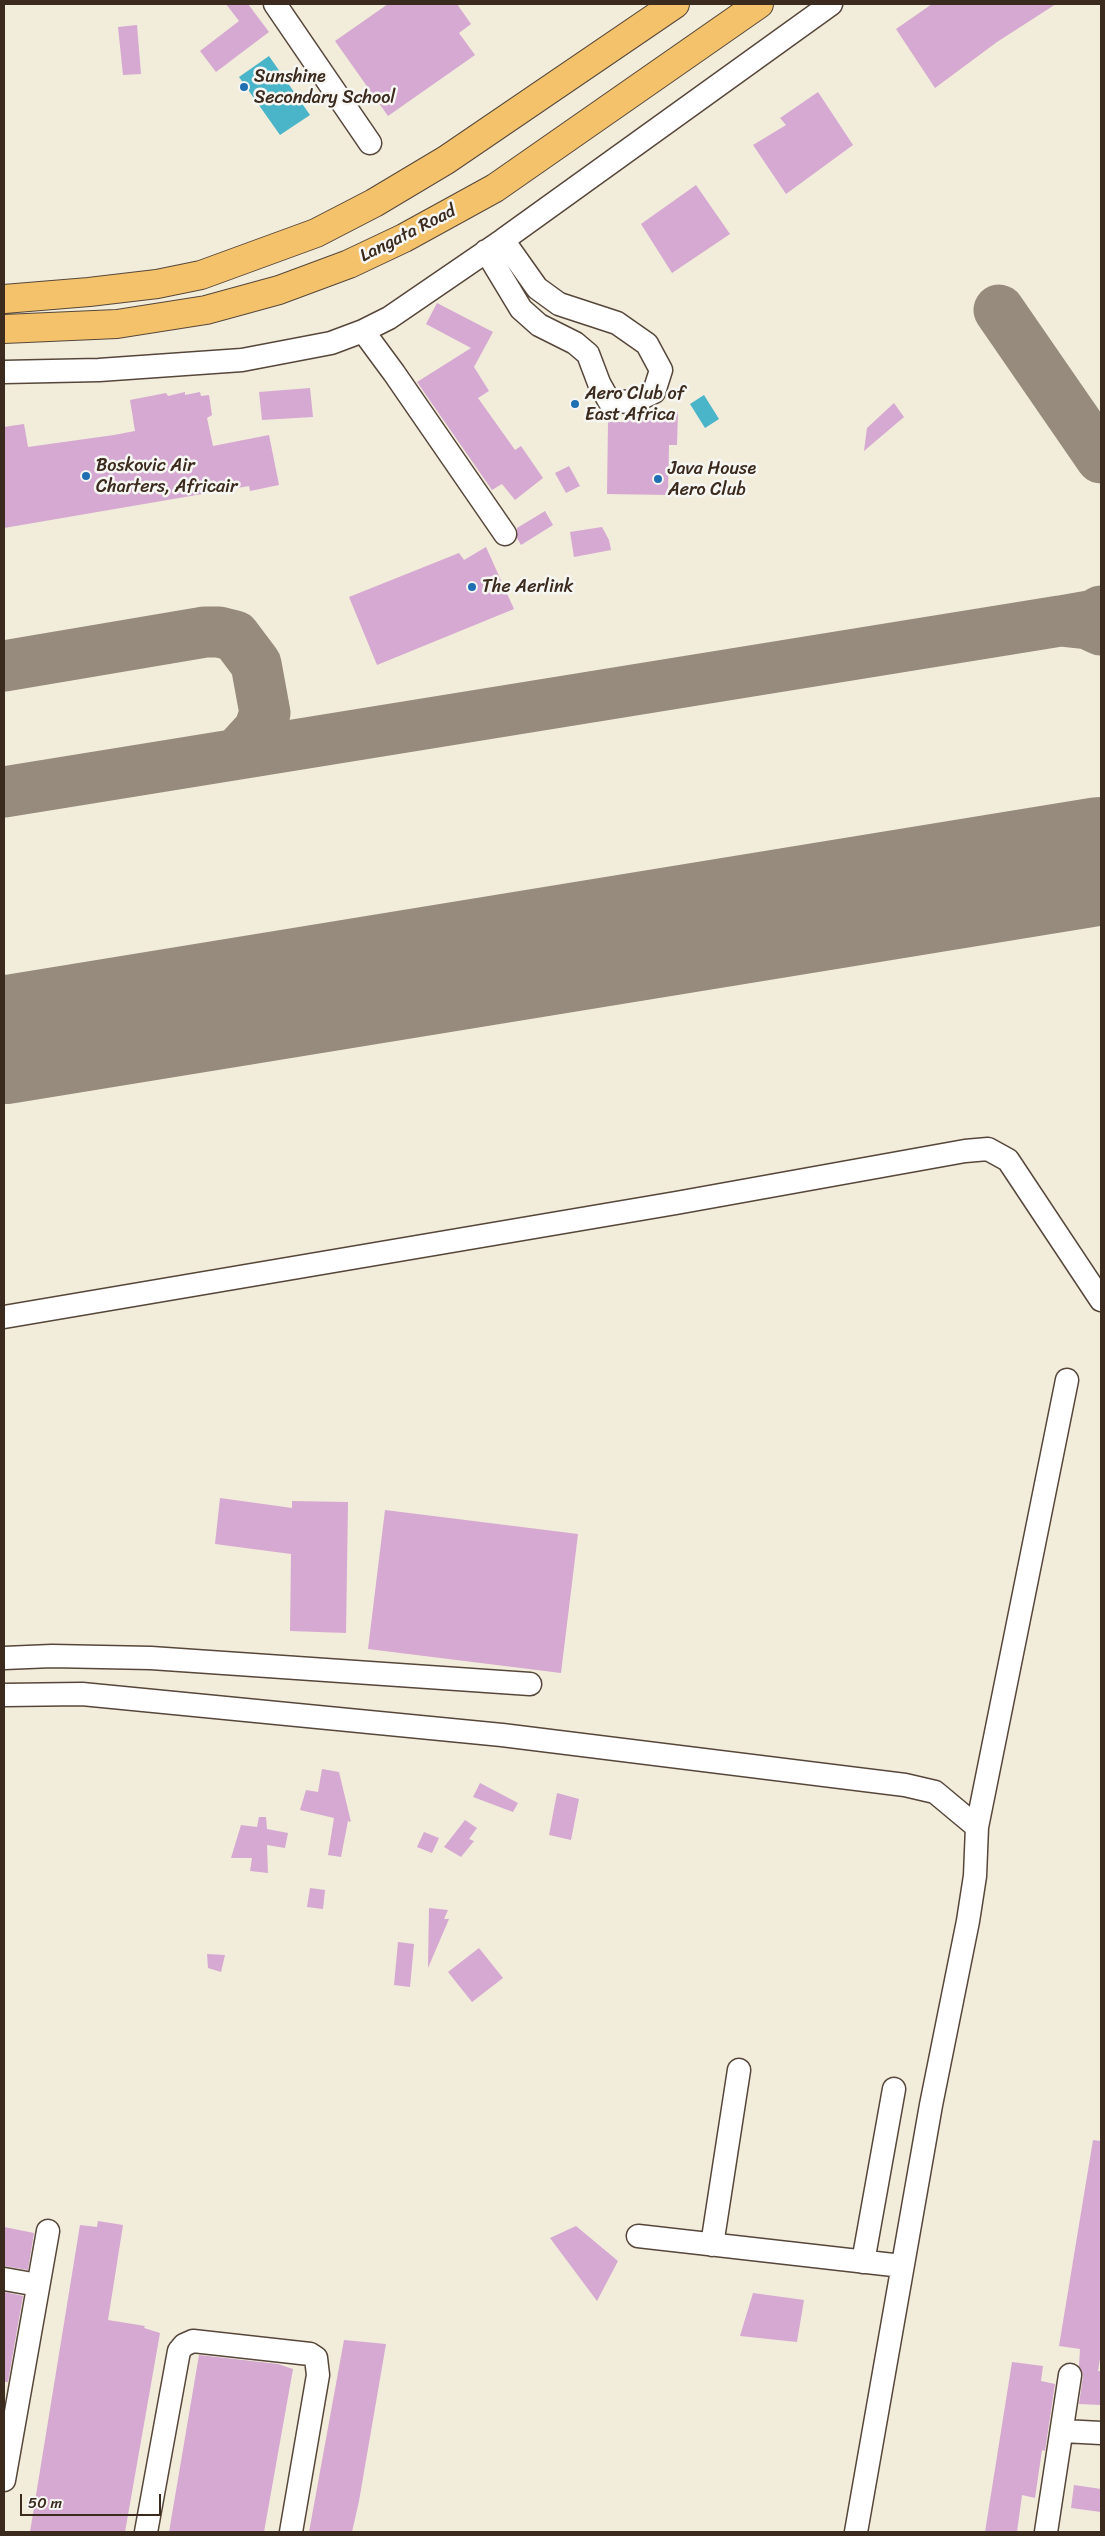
<!DOCTYPE html>
<html>
<head>
<meta charset="utf-8">
<style>
  body { margin:0 }
  #map { position:relative; width:1105px; height:2536px; overflow:hidden; background:#f2ecdb; font-family:Sriracha,sans-serif }
  canvas { display:block }
  .frame { position:absolute; inset:0; border:5px solid #3b2a1e; pointer-events:none }
  .scale { position:absolute; left:20px; top:2494px; width:141px; height:22px; box-sizing:border-box; border:2px solid #3b2a1e; border-top:0; padding-left:6px; font-size:15px; line-height:18px; white-space:nowrap; color:#3b2a1e; -webkit-text-stroke:4px #f6f6f2; paint-order:stroke }
</style>
</head>
<body>
<div id="map">
<canvas width="1105" height="2536"></canvas>
<div class="frame"></div>
<div class="scale">50 m</div>
</div>
<script>
const ctx = document.querySelector('canvas').getContext('2d');
ctx.lineJoin = 'round';
function fillPath(path, color) { ctx.fillStyle = color; ctx.fill(path, 'evenodd'); }
const toPath = rows => new Path2D(rows.map(r => 'M' + r).join(''));
function stroke(path, color, width, dash) { ctx.strokeStyle = color; ctx.lineWidth = width; ctx.lineCap = dash ? 'butt' : 'round'; ctx.setLineDash(dash || []); ctx.stroke(path); }
function label(font, color, halo, rows, align = 'center') {
  ctx.font = font + ' Sriracha,sans-serif'; ctx.lineWidth = 5; ctx.setLineDash([]); ctx.textBaseline = 'middle'; ctx.strokeStyle = halo; ctx.fillStyle = color; for (const [text, x, y, turn = 0] of rows) {
    ctx.save(); ctx.translate(x, y); ctx.rotate((+turn || 0) * Math.PI / 180); ctx.textAlign = isNaN(turn) ? turn : align; if (halo) ctx.strokeText(text, 0, 0); ctx.fillText(text, 0, 0); ctx.restore();
  }
}
fillPath(toPath([
  [269,56,310,115,280,135,239,77],
  [704,395,719,419,705,428,690,404]
]), '#4ab4c8');
stroke(toPath([
  [999,310,1101,458],
  [1101,611,1094,615,1060,621,1088,624,1101,630],
  [4,666,205,632,219,632,235,636,256,664,265,713,259,730,237,754],
  [4,792,1060,621],
  [1046,870,1101,857]
]), '#968b7c', 51);
stroke(toPath([
  [4,1040,1101,861]
]), '#968b7c', 128);
fillPath(toPath([
  [226,4,248,4,269,32,216,72,200,51,239,21],
  [388,4,457,4,471,24,459,33,475,55,388,116,335,41],
  [932,4,1056,4,997,42,935,88,896,29],
  [137,25,141,74,123,75,118,27],
  [818,92,853,145,786,194,753,145,786,125,780,118],
  [696,185,730,234,672,273,641,224],
  [437,303,493,332,474,367,489,391,478,398,515,450,521,446,543,478,515,500,502,484,492,490,417,382,471,348,426,324],
  [310,388,313,417,262,420,259,392],
  [185,392,185,395,200,392,201,396,209,395,212,415,207,418,213,446,269,435,279,485,250,491,249,486,4,528,4,427,24,424,28,447,114,435,135,431,130,400,166,393,168,396],
  [894,403,904,417,864,451,867,428],
  [644,411,678,412,677,445,669,445,668,495,607,494,608,422,624,422,624,415,633,415],
  [569,466,580,486,566,493,555,473],
  [545,511,553,525,521,545,517,538,517,528],
  [602,527,609,540,611,550,574,557,570,532],
  [486,547,514,609,377,665,349,597,459,553,464,560],
  [220,1498,292,1508,292,1501,348,1502,346,1633,290,1631,291,1554,215,1544],
  [385,1510,578,1534,561,1673,368,1649],
  [322,1769,339,1772,351,1822,348,1821,341,1857,328,1855,334,1818,300,1810,306,1790,318,1792],
  [480,1783,518,1803,513,1812,473,1797],
  [557,1793,579,1799,571,1840,549,1835],
  [259,1817,266,1817,267,1829,288,1833,285,1848,267,1845,268,1873,250,1871,252,1858,231,1858,241,1825,257,1827],
  [465,1820,477,1828,469,1839,474,1841,461,1857,444,1847],
  [424,1832,439,1838,432,1853,417,1847],
  [310,1888,325,1890,323,1909,307,1907],
  [429,1908,448,1910,444,1919,449,1919,428,1968],
  [398,1942,414,1944,410,1987,394,1985],
  [479,1948,503,1978,472,2002,448,1972],
  [207,1954,225,1955,221,1972,208,1968],
  [1093,2140,1101,2141,1101,2352,1098,2371,1101,2371,1101,2405,1079,2404,1083,2376,1079,2366,1080,2349,1059,2346],
  [98,2221,123,2225,108,2320,145,2326,144,2328,160,2333,125,2532,30,2532,80,2225,97,2227],
  [576,2226,618,2261,597,2301,550,2238],
  [4,2227,34,2233,28,2270,4,2266],
  [4,2292,23,2296,8,2382,4,2382],
  [753,2293,804,2300,797,2342,740,2336],
  [344,2340,386,2344,359,2501,352,2532,309,2532],
  [199,2355,278,2364,293,2369,264,2532,169,2532],
  [1012,2362,1043,2366,1041,2381,1055,2384,1045,2451,1042,2450,1035,2498,1022,2495,1017,2532,985,2532],
  [1074,2485,1101,2489,1101,2512,1071,2508]
]), '#d5a9d1');
const minor = toPath([
  [275,4,370,143],
  [486,251,521,309,539,325,575,343,588,354,599,383,609,401,633,402,654,392,661,370,647,344,617,323,559,304,537,288,503,240],
  [363,331,394,373,505,534],
  [4,372,99,370,242,360,331,343,363,331,389,318,503,240,831,4],
  [4,1317,676,1203,965,1151,988,1149,1008,1160,1101,1300],
  [4,1658,52,1656,151,1658,530,1684],
  [4,1695,82,1694,502,1735,905,1785,935,1792,977,1827,975,1876,968,1921,931,2105,856,2532],
  [977,1827,1067,1380],
  [638,2236,902,2266],
  [712,2245,739,2070],
  [863,2262,894,2089],
  [4,2279,38,2285],
  [1063,2431,1101,2433],
  [4,2480,48,2231],
  [146,2532,179,2351,184,2345,193,2341,310,2354,316,2358,318,2375,291,2532],
  [1046,2532,1070,2375]
]);
const major = toPath([
  [4,299,89,292,157,284,201,275,316,233,374,203,446,160,675,4],
  [4,329,117,324,206,310,279,290,349,264,404,238,495,188,759,4]
]);
stroke(minor, '#56473a', 25);
stroke(major, '#56473a', 30);
stroke(minor, '#fff', 22);
stroke(major, '#f3c26a', 28);
for (const [x, y, r, color] of [
  [244,87,5,"#1f6fb2"],
  [575,404,5,"#1f6fb2"],
  [86,476,5,"#1f6fb2"],
  [658,479,5,"#1f6fb2"],
  [472,587,5,"#1f6fb2"]
]) { const dot = new Path2D(); dot.arc(x, y, r, 0, 2 * Math.PI); ctx.fillStyle = color; ctx.fill(dot); stroke(dot, '#f6f6f2', 2); }
label('18px', '#3b2a1e', '#f6f6f2', [
  ["Sunshine",254,77],
  ["Secondary School",254,98],
  ["Aero Club of",585,394],
  ["East Africa",585,415],
  ["Boskovic Air",96,466],
  ["Charters, Africair",96,487],
  ["Java House",668,469],
  ["Aero Club",668,490],
  ["The Aerlink",482,587]
], 'left');
label('18px', '#3b2a1e', '#f6f6f2', [
  ["Langata Road",408,234,-27]
]);
</script>
</body>
</html>
